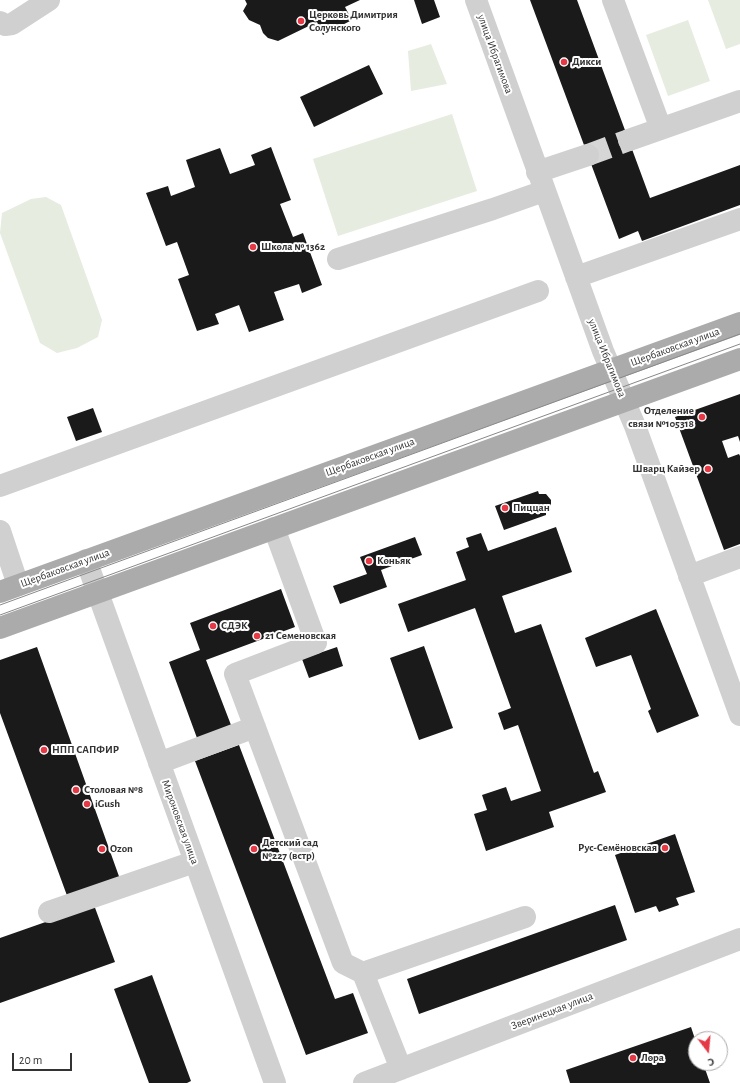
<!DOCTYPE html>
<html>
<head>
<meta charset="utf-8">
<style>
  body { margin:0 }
  #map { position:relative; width:740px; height:1083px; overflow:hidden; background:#fff; font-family:"Alegreya Sans",sans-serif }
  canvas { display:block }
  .north { position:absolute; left:688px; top:1031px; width:40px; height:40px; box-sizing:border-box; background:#fff; border:1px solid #adadad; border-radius:50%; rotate:164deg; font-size:11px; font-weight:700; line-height:16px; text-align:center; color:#333 }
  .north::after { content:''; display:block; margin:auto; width:14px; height:18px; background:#e63946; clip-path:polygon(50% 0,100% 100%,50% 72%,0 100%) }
  .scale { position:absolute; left:12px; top:1053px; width:60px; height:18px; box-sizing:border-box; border:2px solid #333; border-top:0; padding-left:5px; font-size:12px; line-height:14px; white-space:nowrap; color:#333; -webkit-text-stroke:3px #fff; paint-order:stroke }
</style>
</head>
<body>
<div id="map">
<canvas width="740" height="1083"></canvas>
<div class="north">С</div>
<div class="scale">20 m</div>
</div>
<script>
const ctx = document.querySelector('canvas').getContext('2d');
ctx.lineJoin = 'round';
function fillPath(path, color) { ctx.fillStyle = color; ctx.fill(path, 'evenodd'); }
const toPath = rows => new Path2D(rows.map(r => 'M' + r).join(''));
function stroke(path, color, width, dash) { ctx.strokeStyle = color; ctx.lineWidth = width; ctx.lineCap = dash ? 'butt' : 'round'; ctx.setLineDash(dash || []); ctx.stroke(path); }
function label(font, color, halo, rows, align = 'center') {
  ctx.font = font + ' "Alegreya Sans",sans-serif'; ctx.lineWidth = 4; ctx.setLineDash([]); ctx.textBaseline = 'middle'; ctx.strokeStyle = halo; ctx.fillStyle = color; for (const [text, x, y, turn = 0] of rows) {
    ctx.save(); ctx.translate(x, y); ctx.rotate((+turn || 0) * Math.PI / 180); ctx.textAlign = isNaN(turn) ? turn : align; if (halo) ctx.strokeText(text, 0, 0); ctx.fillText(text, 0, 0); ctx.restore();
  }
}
fillPath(toPath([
  [708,0,740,0,740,44,726,49],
  [688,20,710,81,668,96,646,35],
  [431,44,447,84,411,91,408,51],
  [452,114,477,191,338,236,313,159],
  [46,197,61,205,102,320,98,337,77,348,57,353,40,343,0,233,2,213,31,199]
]), '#e6ecdf');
fillPath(toPath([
  [245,0,360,0,345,7,352,20,323,35,317,22,278,41,268,38,263,33,260,25,249,20,243,11,247,4],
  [414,0,434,0,440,17,422,24],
  [530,0,577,0,650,198,740,165,740,205,642,241,638,231,619,239],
  [369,65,383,94,314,127,300,97],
  [271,147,291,200,280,204,293,237,303,233,322,285,302,293,299,284,274,292,284,320,249,332,239,305,215,314,219,324,197,331,178,279,189,275,177,242,166,246,146,193,168,186,171,196,195,187,186,160,220,148,230,174,255,165,251,155],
  [740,394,740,442,738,436,722,441,728,458,739,454,740,456,740,544,724,550,675,417],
  [93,408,102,432,76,441,67,417],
  [538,491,539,494,546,494,551,500,551,508,546,512,546,515,504,530,495,506],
  [556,527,572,572,502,596,515,633,541,624,594,773,598,771,606,792,549,812,554,827,486,851,474,814,487,810,482,795,506,787,511,801,541,791,518,725,504,730,498,713,511,708,475,608,408,632,398,604,466,580,456,552,469,547,466,538,481,533,488,551],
  [415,537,422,555,381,570,387,587,340,604,333,586,367,574,360,557],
  [281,589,295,627,206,660,231,725,197,738,169,662,200,650,190,623],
  [656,609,699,716,657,733,648,711,651,709,631,655,596,667,585,638],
  [424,646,453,728,419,740,390,658],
  [37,647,121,882,69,901,0,713,0,660],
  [337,647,343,666,309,678,302,659],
  [239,745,335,999,353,993,368,1033,306,1055,195,761],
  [675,834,695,892,676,898,679,905,659,912,656,906,635,913,615,855],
  [94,905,115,962,0,1003,0,938],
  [615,905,627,940,419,1014,407,979],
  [152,975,191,1081,187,1083,149,1083,114,989],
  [691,1027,696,1042,696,1063,703,1063,710,1083,570,1083,566,1070]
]), '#1a1a1a');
stroke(toPath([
  [588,155,629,140]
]), '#d6d6d6', 22, [22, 11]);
stroke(toPath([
  [476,0,603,351,635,426,740,715],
  [613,0,661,129],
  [0,22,5,25,12,24,49,0],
  [629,140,740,101],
  [537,172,588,155],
  [338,259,493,209,544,191],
  [576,277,740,219],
  [0,486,538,291],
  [274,528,316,643,235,674,343,963,363,973,401,1069],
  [0,531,18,585],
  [86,560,275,1083],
  [689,576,740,557],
  [159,763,255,727],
  [49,912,194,862],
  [363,973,525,917],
  [364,1083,740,939]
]), '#d0d0d0', 22);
stroke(toPath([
  [0,592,740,323],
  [0,628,740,359]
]), '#ababab', 22);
stroke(toPath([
  [0,605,740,334],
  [0,615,740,344]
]), '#888', 1);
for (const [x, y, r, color] of [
  [301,21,4,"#e63946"],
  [564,62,4,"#e63946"],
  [253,247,4,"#e63946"],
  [702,417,4,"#e63946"],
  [708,469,4,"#e63946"],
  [505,508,4,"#e63946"],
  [369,561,4,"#e63946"],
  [213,626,4,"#e63946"],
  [257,636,4,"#e63946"],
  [44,750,4,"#e63946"],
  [76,790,4,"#e63946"],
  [87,804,4,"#e63946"],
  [665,848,4,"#e63946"],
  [102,849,4,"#e63946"],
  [254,849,4,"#e63946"],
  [633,1058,4,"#e63946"]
]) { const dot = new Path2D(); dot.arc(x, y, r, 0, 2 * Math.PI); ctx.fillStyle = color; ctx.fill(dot); stroke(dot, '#fff', 1.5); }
label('bold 11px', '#333', '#fff', [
  ["Церковь Димитрия",309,15],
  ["Солунского",309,28],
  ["Дикси",572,62],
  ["Школа № 1362",261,247],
  ["Отделение",694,411,"right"],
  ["связи №105318",694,424,"right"],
  ["Шварц Кайзер",700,469,"right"],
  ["Пиццан",513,508],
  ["Коньяк",377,561],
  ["СДЭК",221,626],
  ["21 Семеновская",265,636],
  ["НПП САПФИР",52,750],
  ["Столовая №8",84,790],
  ["iGush",95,804],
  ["Детский сад",262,843],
  ["№227 (встр)",262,856],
  ["Рус-Семёновская",657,848,"right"],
  ["Ozon",110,849],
  ["Лора",641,1058]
], 'left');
label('11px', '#333', '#fff', [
  ["улица Ибрагимова",495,54,70],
  ["Щербаковская улица",675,347,-20],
  ["улица Ибрагимова",607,358,68],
  ["Щербаковская улица",370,457,-20],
  ["Щербаковская улица",65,568,-20],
  ["Мироновская улица",180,822,70],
  ["Зверинецкая улица",552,1011,-21]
]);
</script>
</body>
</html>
